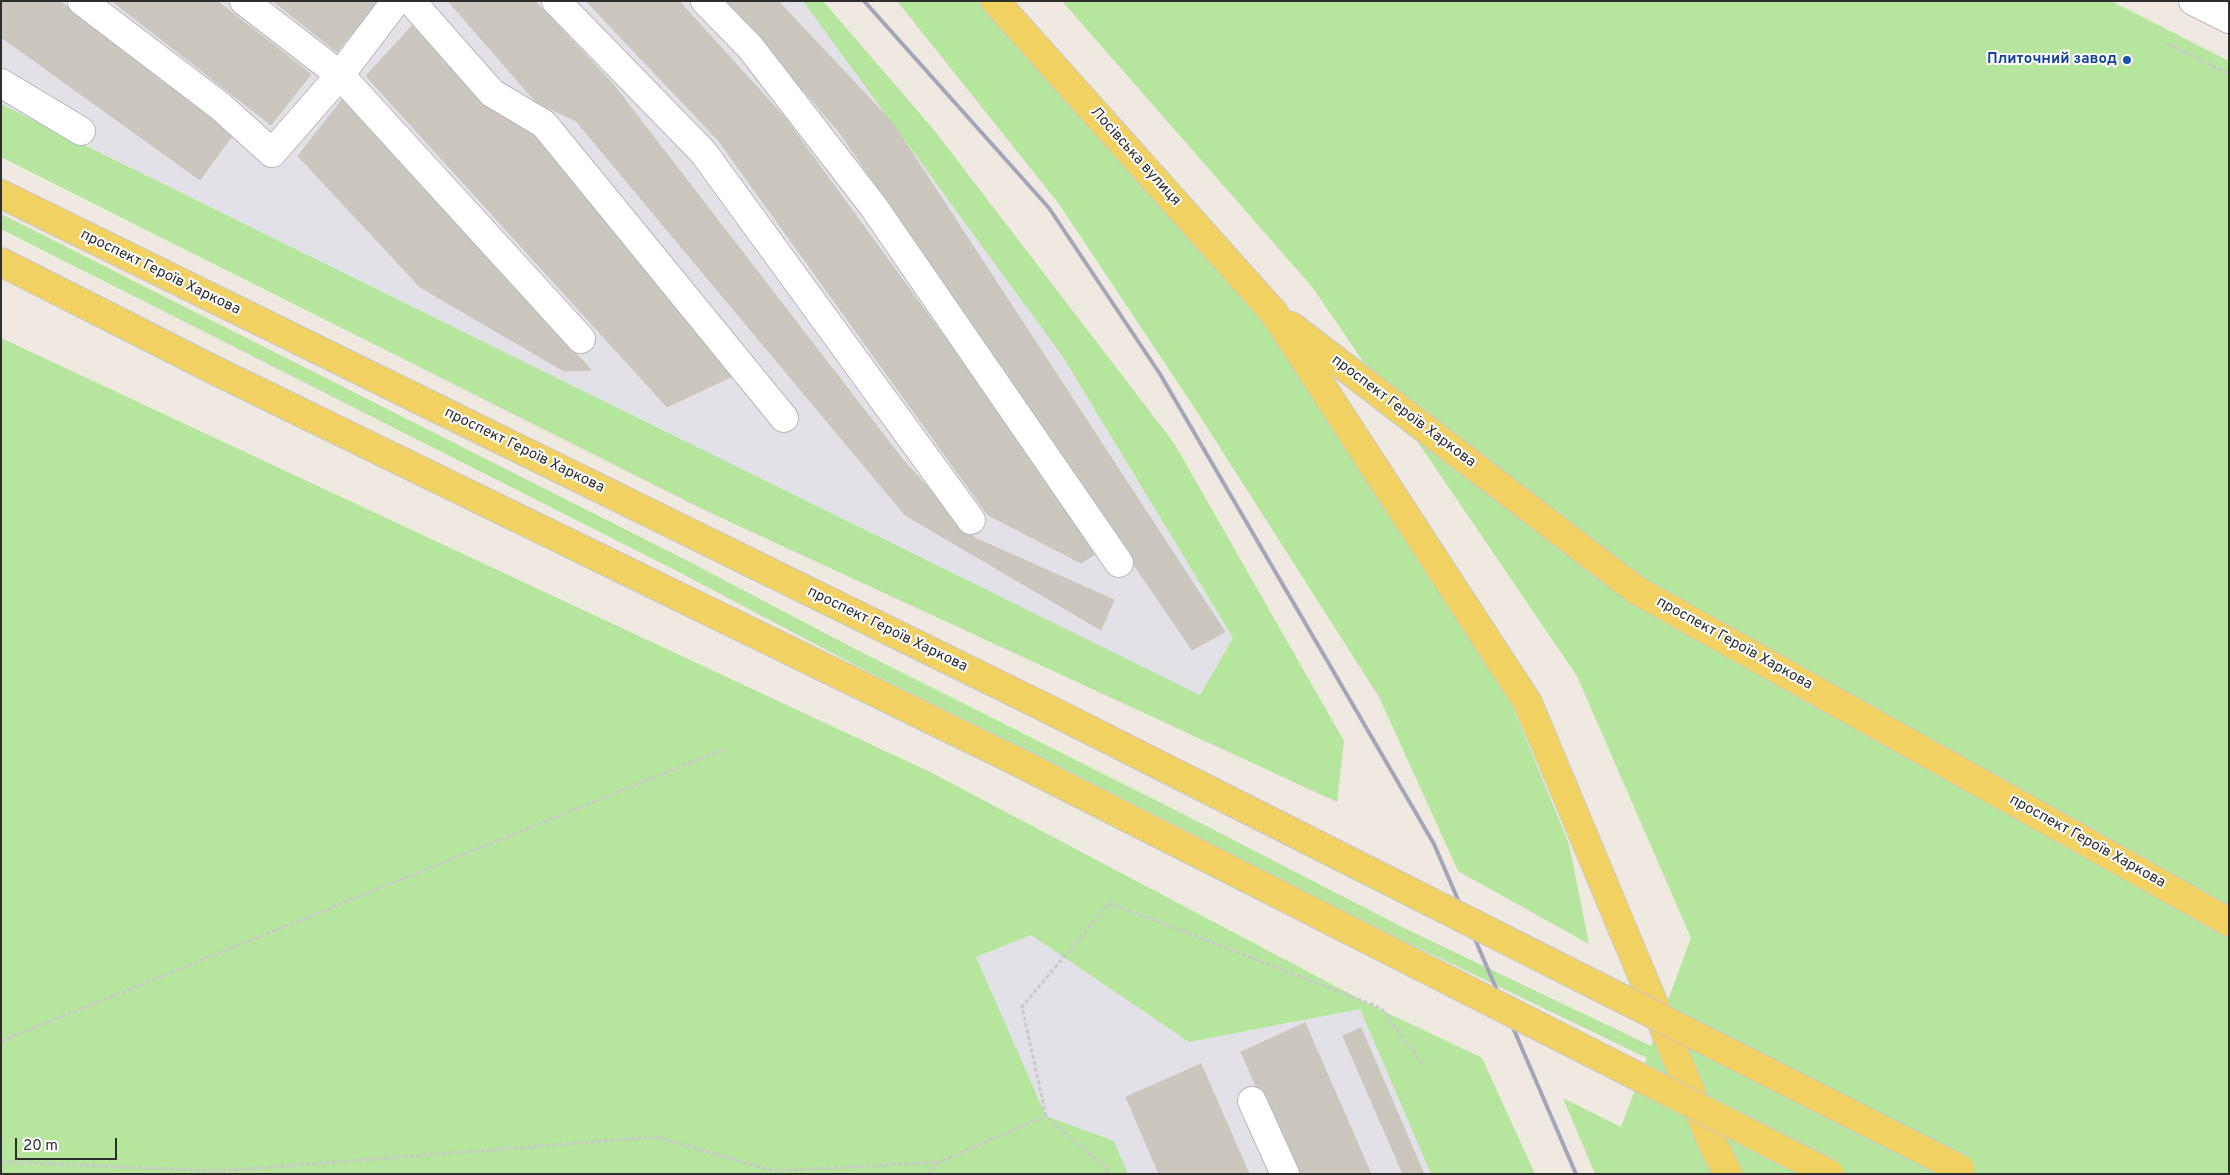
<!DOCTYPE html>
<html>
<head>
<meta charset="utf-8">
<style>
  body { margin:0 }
  #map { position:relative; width:2230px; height:1175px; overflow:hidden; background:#efe9e1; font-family:Overpass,sans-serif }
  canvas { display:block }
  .frame { position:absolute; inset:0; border:2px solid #2e2e2e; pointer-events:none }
  .scale { position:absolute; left:15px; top:1138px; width:102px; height:22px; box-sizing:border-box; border:2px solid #2e2e2e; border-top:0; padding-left:6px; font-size:15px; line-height:18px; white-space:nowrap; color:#2e2e2e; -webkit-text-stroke:4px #fff; paint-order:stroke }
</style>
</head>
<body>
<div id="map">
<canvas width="2230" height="1175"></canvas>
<div class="frame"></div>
<div class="scale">20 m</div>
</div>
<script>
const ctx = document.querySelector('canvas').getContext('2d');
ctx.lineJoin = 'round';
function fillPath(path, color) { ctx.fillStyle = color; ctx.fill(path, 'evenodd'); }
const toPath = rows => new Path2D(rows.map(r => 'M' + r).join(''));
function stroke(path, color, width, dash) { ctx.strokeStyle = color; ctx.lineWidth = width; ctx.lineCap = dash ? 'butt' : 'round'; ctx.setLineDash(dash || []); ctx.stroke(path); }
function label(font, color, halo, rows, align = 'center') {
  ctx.font = font + ' Overpass,sans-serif'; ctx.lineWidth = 4; ctx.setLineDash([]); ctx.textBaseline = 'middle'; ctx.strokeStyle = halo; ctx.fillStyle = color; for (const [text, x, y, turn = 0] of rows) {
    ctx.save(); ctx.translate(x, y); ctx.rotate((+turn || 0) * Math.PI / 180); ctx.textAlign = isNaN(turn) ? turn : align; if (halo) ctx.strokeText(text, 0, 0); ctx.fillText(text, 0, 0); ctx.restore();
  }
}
fillPath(toPath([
  [1,1,806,1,1063,357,1233,638,1200,696,1,104],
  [1031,935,1189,1042,1360,1009,1431,1174,1128,1174,1114,1141,1046,1116,976,957]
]), '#e3e1e8');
fillPath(toPath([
  [803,1,823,1,934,130,1174,443,1344,741,1337,802,702,509,1,157,1,104,1200,695,1233,638,1063,357],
  [897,1,992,1,1199,241,1351,432,1509,697,1569,844,1589,944,1458,871,1379,697,1194,407,1059,204],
  [1062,1,2111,1,2229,61,2229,1174,1595,1174,1563,1098,1621,1127,1647,1058,1398,938,851,663,675,570,1,229,1,214,680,557,857,650,1185,815,1404,928,1651,1046,1691,938,1577,676,1313,288],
  [1,338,932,773,1369,1004,1482,1058,1535,1174,1431,1174,1360,1009,1189,1042,1031,935,976,957,1046,1116,1114,1141,1128,1174,1,1174]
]), '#b6e59e');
const building = toPath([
  [1,1,59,1,237,129,200,180,1,37,1,1],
  [112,1,217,1,311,74,271,125,112,1],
  [273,1,375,1,377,2,337,52,273,1],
  [448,1,535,1,612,83,903,460,975,538,1114,600,1101,630,905,515,576,121,536,102,448,1],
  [586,1,679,1,785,118,1100,551,1081,563,988,515,718,140,586,1],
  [726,1,778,1,892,122,1225,632,1192,650,840,133,726,1],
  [412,26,492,111,525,125,735,375,667,407,366,76,412,26],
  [345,96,591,370,564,371,420,287,298,156,345,96],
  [1305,1023,1371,1174,1295,1174,1241,1052,1305,1023],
  [1361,1028,1424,1174,1403,1174,1343,1036,1361,1028],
  [1201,1064,1249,1174,1159,1174,1126,1097,1201,1064]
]);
fillPath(building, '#cbc7bf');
stroke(building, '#cbc5ba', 1);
const minor = toPath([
  [82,1,220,106,272,153,340,75,396,1],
  [244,1,340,75,581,339],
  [411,1,492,93,544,124,784,418],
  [556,1,703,152,971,520],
  [705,1,750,47,873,206,1119,563],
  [2193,1,2229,19],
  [1,83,81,131],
  [1252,1101,1285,1174]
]);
const major = toPath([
  [995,1,1274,313,1528,703,1713,1145,1728,1174],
  [1,194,1046,708],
  [1,262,214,370,1016,761],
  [1291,326,1636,590,2229,922]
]);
stroke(minor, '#b4b7c1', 30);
stroke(major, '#c9c9c9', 30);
stroke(toPath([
  [2166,43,2229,74],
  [1,1041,724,749],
  [1046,1116,1022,1007,1109,903,1381,1008,1423,1066],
  [1,1162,220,1171,656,1137,774,1171,939,1162],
  [928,1174,939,1162,1046,1116,1105,1167,1108,1174]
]), '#c9c9c9', 3, [4, 2.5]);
stroke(minor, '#fff', 28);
stroke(major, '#f2d163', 28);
stroke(toPath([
  [864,1,1049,208,1160,374,1434,844,1576,1174]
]), '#a3a6b8', 4);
const majorBridge = toPath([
  [1046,708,1960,1169],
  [1016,761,1830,1174]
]);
stroke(majorBridge, '#c9c9c9', 30, []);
stroke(majorBridge, '#f2d163', 28);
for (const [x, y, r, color] of [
  [2127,60,5,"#1a4fb4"]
]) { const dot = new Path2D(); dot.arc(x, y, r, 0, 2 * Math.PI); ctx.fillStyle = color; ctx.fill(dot); stroke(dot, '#fff', 2); }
label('bold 15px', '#164399', '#fff', [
  ["Плиточний завод",2117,60]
], 'right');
label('15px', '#2e2e2e', '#fff', [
  ["Лосівська вулиця",1135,157,48],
  ["проспект Героїв Харкова",160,273,26],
  ["проспект Героїв Харкова",1403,412,37],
  ["проспект Героїв Харкова",524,451,26],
  ["проспект Героїв Харкова",887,630,26],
  ["проспект Героїв Харкова",1734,644,29],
  ["проспект Героїв Харкова",2087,842,29]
]);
</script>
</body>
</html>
